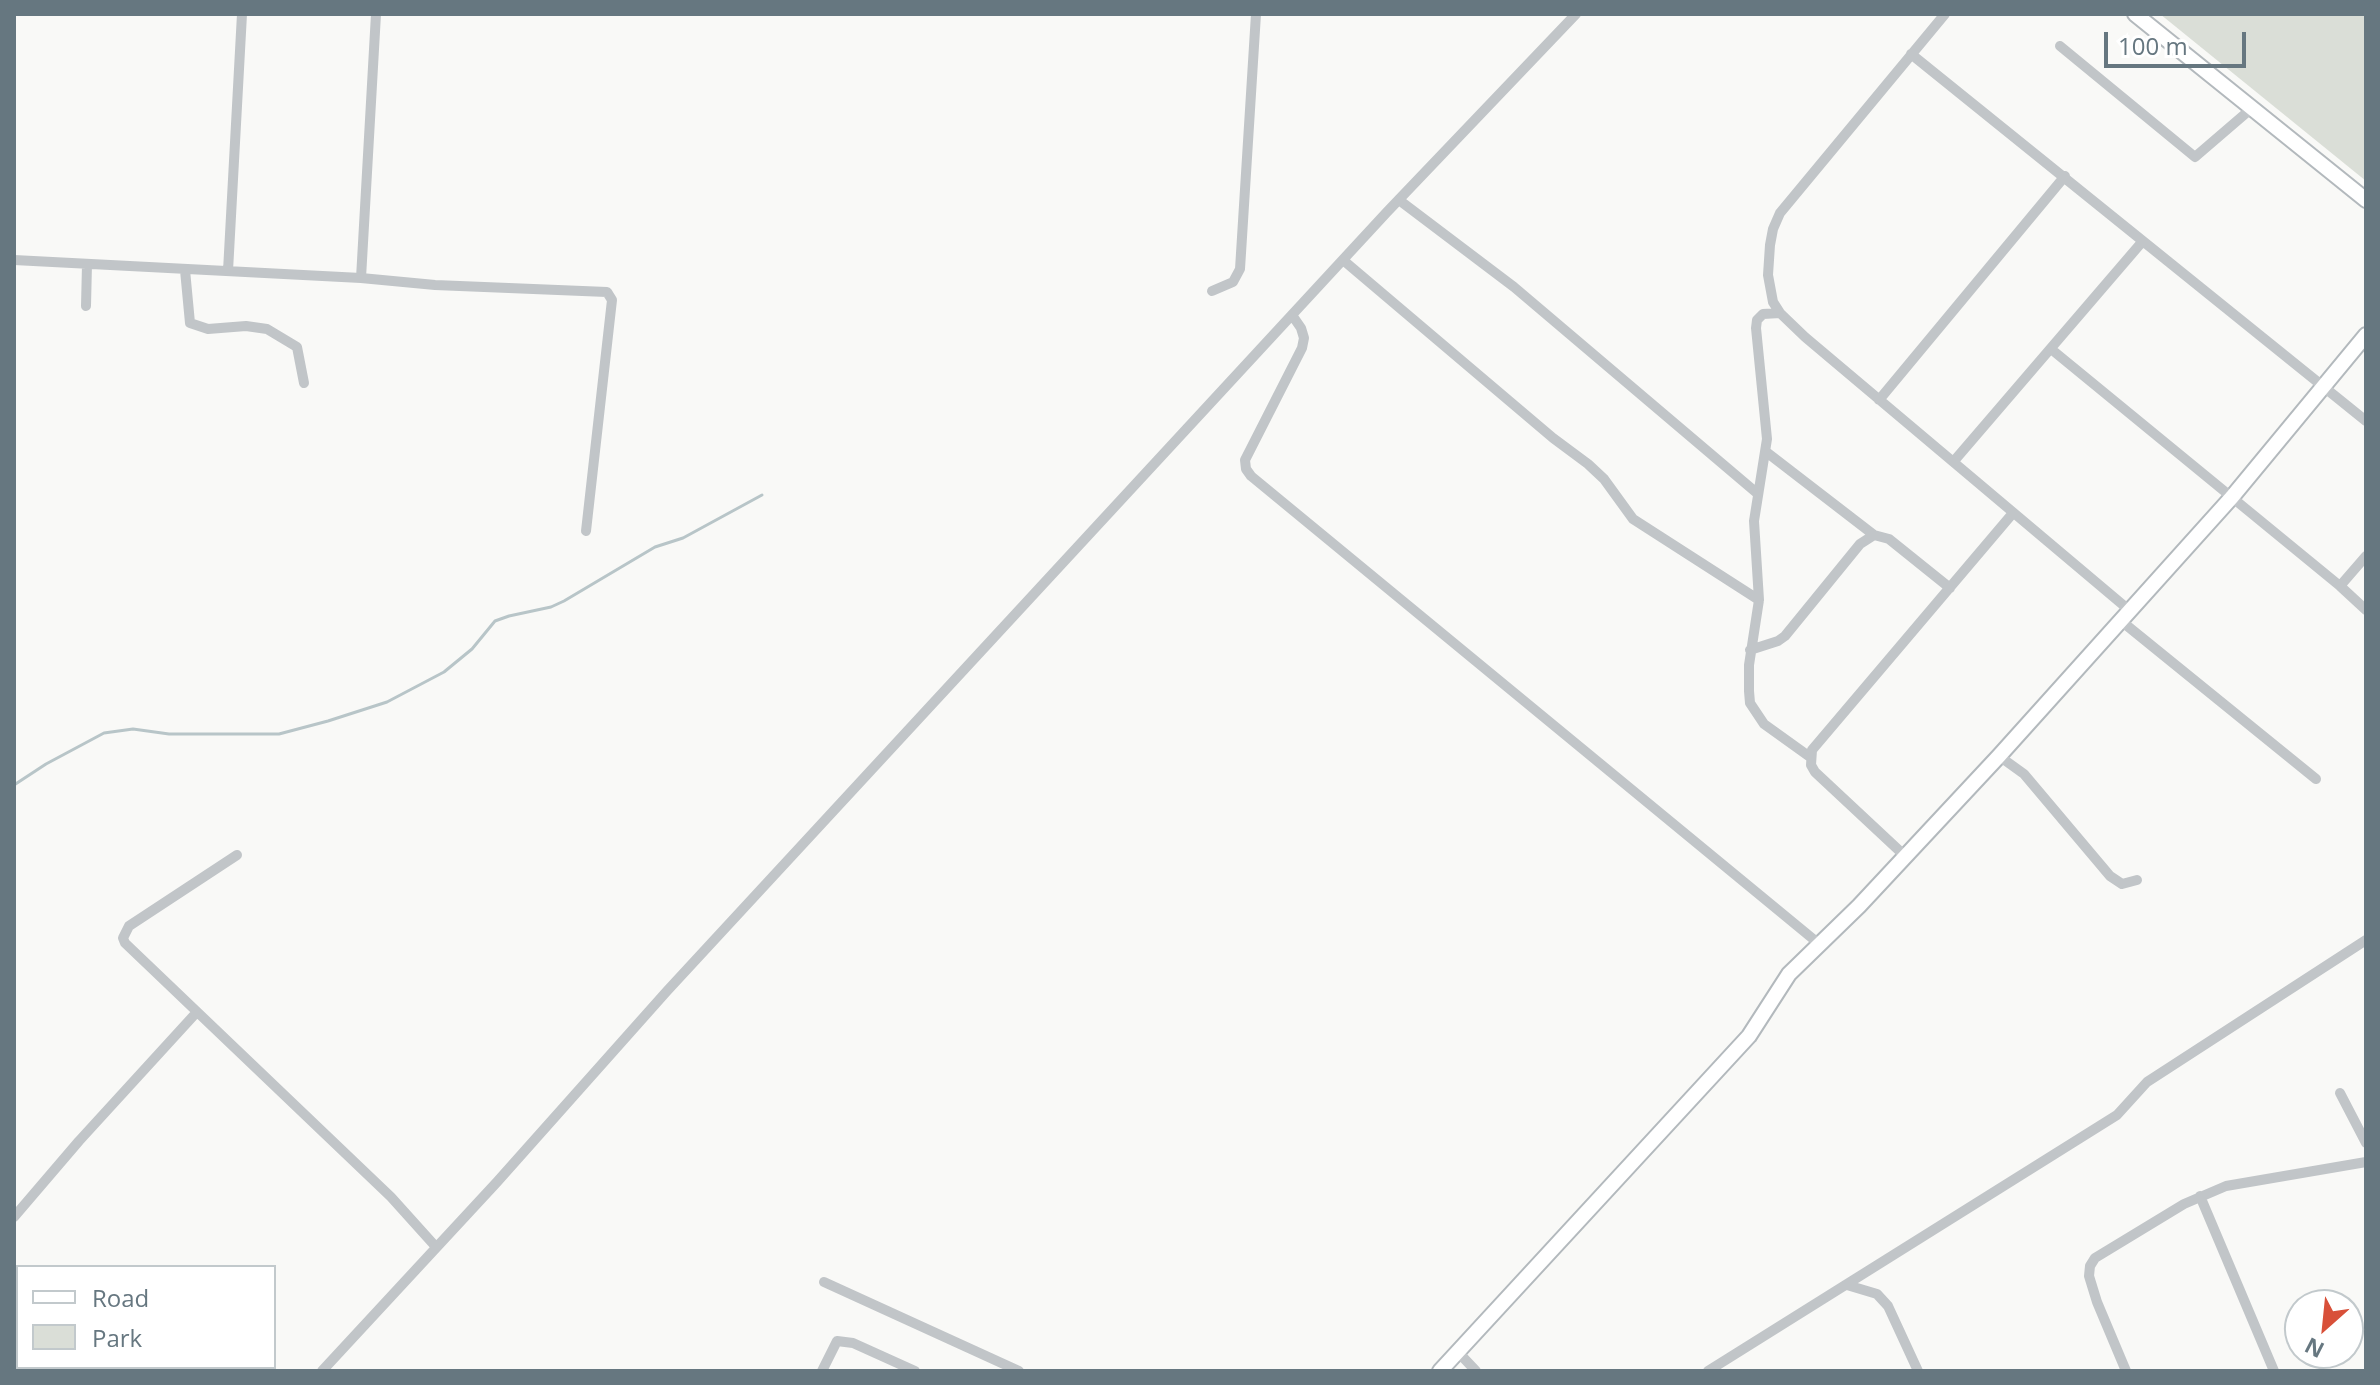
<!DOCTYPE html>
<html>
<head>
<meta charset="utf-8">
<style>
  body { margin:0 }
  #map { position:relative; width:2380px; height:1385px; overflow:hidden; background:#f9f9f7; font-family:"Open Sans",sans-serif }
  canvas { display:block }
  .frame { position:absolute; inset:0; border:16px solid #667780; pointer-events:none }
  .legend { position:absolute; left:16px; top:1265px; width:260px; height:104px; box-sizing:border-box; background:#fff; border:2px solid #c2c9cc; margin:0; padding:10px 14px; list-style:none; font-size:24px; color:#667780 }
  .legend li { display:flex; align-items:center; gap:16px; height:40px }
  .legend b { width:40px; border:2px solid #c2c9cc }
  .north { position:absolute; left:2284px; top:1289px; width:80px; height:80px; box-sizing:border-box; background:#fff; border:2px solid #c2c9cc; border-radius:50%; rotate:207deg; font-size:22px; font-weight:700; line-height:32px; text-align:center; color:#667780 }
  .north::after { content:''; display:block; margin:auto; width:28px; height:36px; background:#d85039; clip-path:polygon(50% 0,100% 100%,50% 72%,0 100%) }
  .scale { position:absolute; left:2104px; top:32px; width:142px; height:36px; box-sizing:border-box; border:4px solid #667780; border-top:0; padding-left:10px; font-size:24px; line-height:28px; white-space:nowrap; color:#667780; -webkit-text-stroke:6px #fff; paint-order:stroke }
</style>
</head>
<body>
<div id="map">
<canvas width="2380" height="1385"></canvas>
<div class="frame"></div>
<ul class="legend">
<li><b style="height:10px;background:#fff"></b>Road</li>
<li><b style="height:22px;background:#daded7"></b>Park</li>
</ul>
<div class="north">N</div>
<div class="scale">100 m</div>
</div>
<script>
const ctx = document.querySelector('canvas').getContext('2d');
ctx.lineJoin = 'round';
function fillPath(path, color) { ctx.fillStyle = color; ctx.fill(path, 'evenodd'); }
const toPath = rows => new Path2D(rows.map(r => 'M' + r).join(''));
function stroke(path, color, width, dash) { ctx.strokeStyle = color; ctx.lineWidth = width; ctx.lineCap = dash ? 'butt' : 'round'; ctx.setLineDash(dash || []); ctx.stroke(path); }
fillPath(toPath([
  [2160,14,2366,14,2366,181]
]), '#daded7');
stroke(toPath([
  [14,785,46,764,104,733,133,729,169,734,279,734,328,721,387,702,444,672,472,649,495,621,509,616,551,607,564,601,655,547,683,538,762,495]
]), '#b8c5c8', 3);
const secondary = toPath([
  [2135,14,2366,200],
  [1440,1371,1749,1036,1789,974,1859,906,1999,756,2232,497,2366,335]
]);
stroke(secondary, '#b3b9bd', 18);
stroke(toPath([
  [1945,14,1780,213,1773,229,1770,245,1768,275,1773,302,1780,313,1805,337,2129,610],
  [2060,46,2195,157,2252,108],
  [1911,54,2366,421],
  [1399,200,1514,287,1758,494],
  [14,260,361,278,435,285,607,292,612,300,586,531],
  [1343,260,1553,438,1588,464,1604,479,1633,519,1759,600],
  [185,270,190,323,208,329,246,326,267,329,297,347,304,383],
  [228,271,242,14],
  [361,278,376,14],
  [1212,291,1233,282,1240,269,1256,14],
  [86,306,87,264],
  [1780,313,1763,314,1757,320,1756,328,1767,439,1754,521,1759,600,1749,665,1749,691,1750,703,1764,724,1810,757],
  [1292,315,1301,328,1304,338,1302,348,1245,460,1246,469,1251,476,1818,943],
  [2051,349,2340,586,2366,610],
  [1879,400,2065,176],
  [1765,451,1874,535],
  [1954,461,2142,242],
  [2340,586,2366,556],
  [2120,620,2316,779],
  [1750,650,1778,641,1785,636,1860,544,1874,535,1889,539,1950,588],
  [1999,756,2024,774,2110,876,2122,884,2137,880],
  [237,855,129,926,123,938,125,943,391,1197,436,1247],
  [1905,856,1815,772,1811,765,1812,750,2013,513],
  [2340,1093,2366,1143],
  [2200,1196,2274,1371],
  [14,1217,79,1141,196,1013],
  [14,1270,18,1274],
  [824,1282,1019,1371],
  [1847,1285,1877,1294,1888,1306,1918,1371],
  [1458,1352,1476,1371],
  [116,1367,120,1371],
  [322,1371,497,1182,667,991,1387,212,1576,14],
  [822,1371,837,1341,853,1343,915,1371],
  [1708,1371,2117,1115,2147,1082,2366,940],
  [2126,1371,2097,1302,2089,1276,2090,1266,2095,1258,2184,1204,2226,1186,2366,1162]
]), '#c1c5c8', 10);
stroke(secondary, '#fff', 14);
</script>
</body>
</html>
